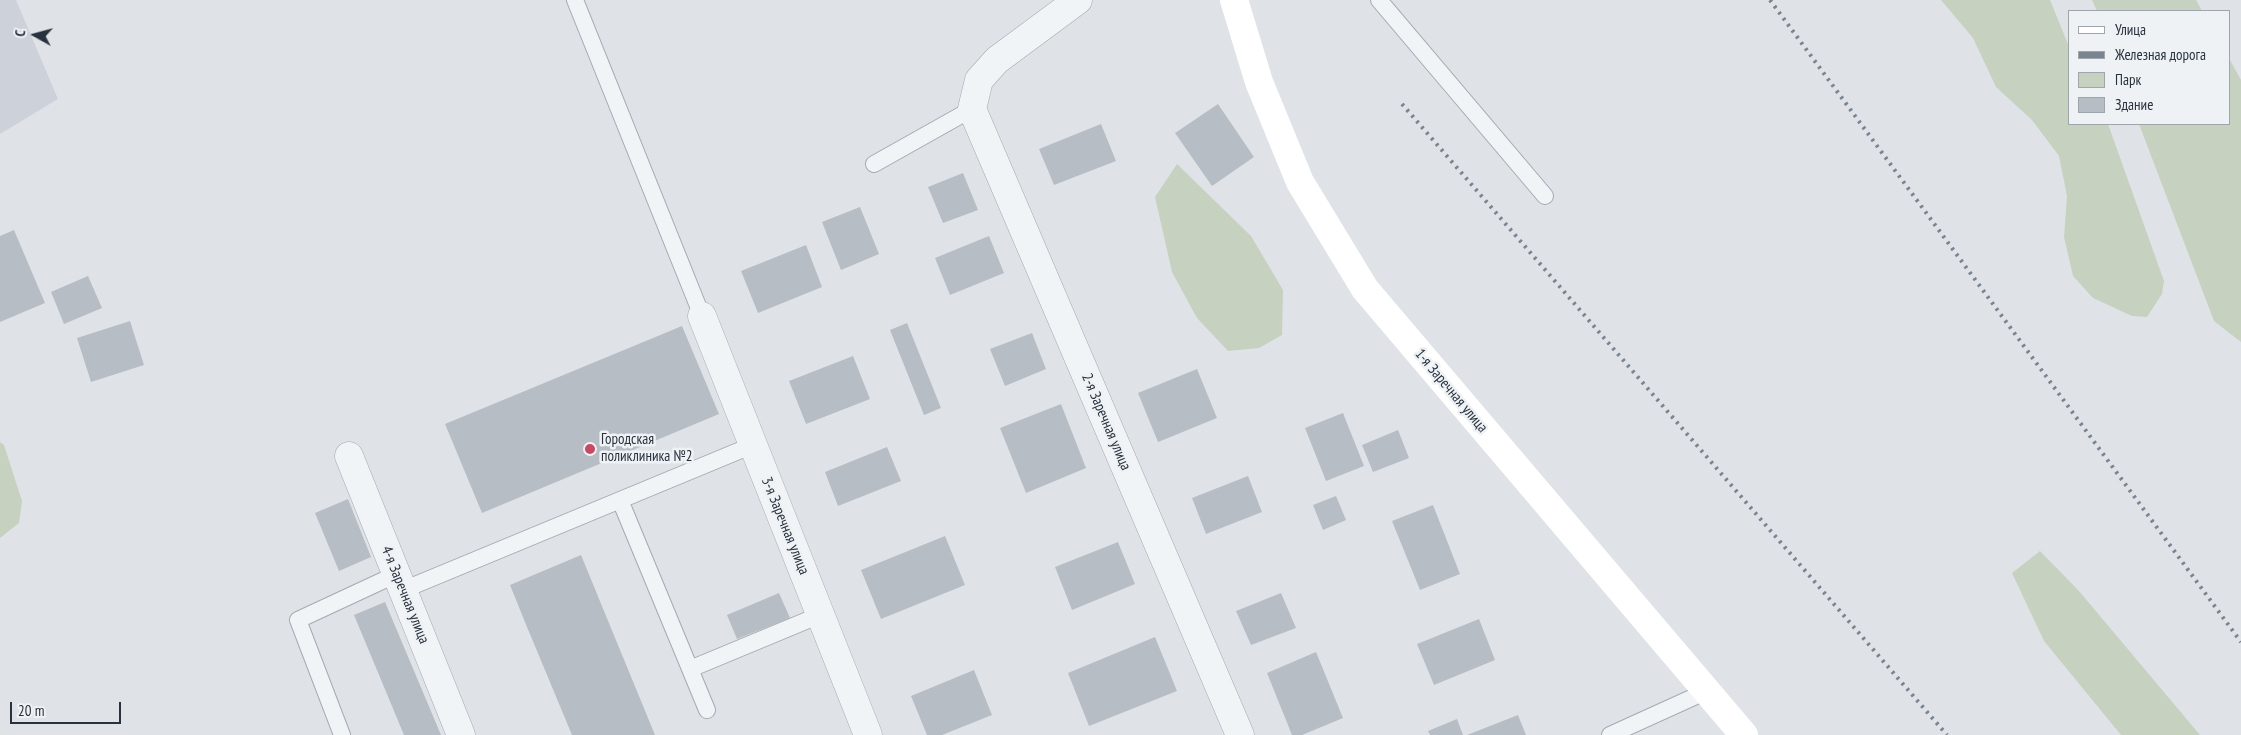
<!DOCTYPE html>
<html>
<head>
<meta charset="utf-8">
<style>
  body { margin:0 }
  #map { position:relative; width:2241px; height:735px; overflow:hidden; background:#dfe3e8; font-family:"PT Sans Narrow",sans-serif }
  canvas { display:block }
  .legend { position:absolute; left:2068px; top:10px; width:162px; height:115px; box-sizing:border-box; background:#eef2f5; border:1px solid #9fa5ac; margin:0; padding:6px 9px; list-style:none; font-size:15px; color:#28323e }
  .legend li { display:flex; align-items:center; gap:10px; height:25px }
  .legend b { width:25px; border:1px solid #9fa5ac }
  .north { position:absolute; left:10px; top:10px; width:50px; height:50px; -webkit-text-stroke:4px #eef2f5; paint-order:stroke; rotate:277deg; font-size:14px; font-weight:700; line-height:20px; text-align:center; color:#28323e }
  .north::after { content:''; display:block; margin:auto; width:18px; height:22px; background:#28323e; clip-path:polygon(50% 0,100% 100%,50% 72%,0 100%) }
  .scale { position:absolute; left:10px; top:702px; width:111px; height:22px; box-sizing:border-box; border:2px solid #28323e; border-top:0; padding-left:6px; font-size:15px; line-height:18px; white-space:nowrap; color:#28323e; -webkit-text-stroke:4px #eef2f5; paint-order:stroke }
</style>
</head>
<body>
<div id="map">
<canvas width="2241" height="735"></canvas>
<ul class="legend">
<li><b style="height:6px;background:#fff"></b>Улица</li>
<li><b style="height:6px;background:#798491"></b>Железная дорога</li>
<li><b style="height:14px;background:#c6d1c0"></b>Парк</li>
<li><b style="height:14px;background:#b6bdc4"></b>Здание</li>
</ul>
<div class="north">С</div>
<div class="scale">20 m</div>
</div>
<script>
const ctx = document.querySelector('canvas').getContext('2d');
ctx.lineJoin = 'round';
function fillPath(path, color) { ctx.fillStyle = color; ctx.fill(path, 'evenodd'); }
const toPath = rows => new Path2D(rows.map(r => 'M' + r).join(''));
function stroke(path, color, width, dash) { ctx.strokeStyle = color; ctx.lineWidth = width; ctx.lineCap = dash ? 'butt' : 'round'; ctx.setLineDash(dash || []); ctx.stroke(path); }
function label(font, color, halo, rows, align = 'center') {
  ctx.font = font + ' "PT Sans Narrow",sans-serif'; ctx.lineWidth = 5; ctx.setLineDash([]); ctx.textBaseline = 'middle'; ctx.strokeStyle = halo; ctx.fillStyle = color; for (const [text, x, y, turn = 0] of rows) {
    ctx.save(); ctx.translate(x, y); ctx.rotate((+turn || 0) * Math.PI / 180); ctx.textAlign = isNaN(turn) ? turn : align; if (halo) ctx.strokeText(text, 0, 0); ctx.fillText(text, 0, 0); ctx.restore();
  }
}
fillPath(toPath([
  [0,0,16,0,58,99,0,134]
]), '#cdd2da');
fillPath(toPath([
  [1941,0,2050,0,2070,49,2070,124,2108,124,2164,281,2162,294,2147,317,2132,316,2093,298,2073,276,2064,237,2067,196,2059,156,2032,120,1996,87,1973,38],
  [2092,0,2196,0,2202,11,2097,11],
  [2230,60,2241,80,2241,342,2214,321,2139,124,2230,124],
  [1177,164,1251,236,1283,290,1282,335,1259,348,1228,351,1197,318,1172,272,1155,197],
  [0,442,4,445,22,501,19,523,0,538],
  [2040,551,2079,591,2200,735,2121,735,2044,641,2012,573]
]), '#c6d1c0');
fillPath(toPath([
  [1218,104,1254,157,1212,186,1175,133],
  [1101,124,1116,161,1054,185,1039,149],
  [963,173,978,210,943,223,928,187],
  [860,207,879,254,841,270,822,222],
  [14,230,45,303,0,322,0,236],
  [989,236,1004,273,950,295,935,258],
  [806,245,822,287,758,313,741,271],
  [88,276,102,308,64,324,51,292],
  [130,321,144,365,91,382,77,338],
  [907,323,941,408,924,415,890,330],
  [682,326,719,414,482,513,445,424],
  [1032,333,1046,369,1005,386,990,349],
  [853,356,870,399,806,424,789,381],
  [1197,369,1217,418,1158,442,1138,393],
  [1061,404,1086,468,1026,493,1000,428],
  [1343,413,1364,466,1326,481,1305,428],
  [1398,430,1409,458,1373,472,1362,445],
  [887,447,901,481,838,506,825,472],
  [1248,476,1262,512,1206,534,1192,498],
  [1336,496,1346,520,1323,530,1313,505],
  [348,499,371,557,339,571,315,513],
  [1433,505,1460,574,1420,590,1392,521],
  [945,536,965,585,881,619,861,570],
  [1118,542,1135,584,1072,610,1055,567],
  [581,555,655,735,572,735,527,627,510,585],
  [779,593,790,618,737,639,727,615],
  [1281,593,1296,628,1251,645,1236,611],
  [385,602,441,735,404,735,354,615],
  [1479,619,1495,660,1434,685,1417,644],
  [1155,637,1177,691,1089,726,1068,673],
  [1316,652,1343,718,1302,735,1292,735,1267,673],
  [974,670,992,715,942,735,927,735,911,696],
  [1518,715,1526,735,1467,735],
  [1457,719,1463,735,1430,735,1428,731]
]), '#b6bdc4');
const lane = toPath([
  [575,0,702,316],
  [1379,0,1545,196],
  [874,164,972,109],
  [620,500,707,710],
  [403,590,753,445],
  [690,669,820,615],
  [342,735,298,620,397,574],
  [1610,735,1707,691]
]);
const street = toPath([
  [1078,0,997,60,979,80,972,109,1240,735],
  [702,316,868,735],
  [349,456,461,735]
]);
stroke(lane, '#a4aab2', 18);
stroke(street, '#a4aab2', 29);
stroke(lane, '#f1f4f6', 16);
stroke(street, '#f1f4f6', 28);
stroke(toPath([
  [1234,0,1259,82,1300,182,1365,289,1744,735]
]), '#fff', 28);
stroke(toPath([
  [1770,0,2241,642],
  [1402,104,1947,735]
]), '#798491', 4, [2.5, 5]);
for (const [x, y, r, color] of [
  [590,449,6,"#ca4766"]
]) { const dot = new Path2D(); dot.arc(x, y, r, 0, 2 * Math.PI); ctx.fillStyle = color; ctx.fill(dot); stroke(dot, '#eef2f5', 2); }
label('15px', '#28323e', '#eef2f5', [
  ["1-я Заречная улица",1451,391,50],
  ["2-я Заречная улица",1106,422,67],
  ["3-я Заречная улица",785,526,68],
  ["4-я Заречная улица",405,595,68]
]);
label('15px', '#28323e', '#eef2f5', [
  ["Городская",601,440],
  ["поликлиника №2",601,457]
], 'left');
</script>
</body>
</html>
